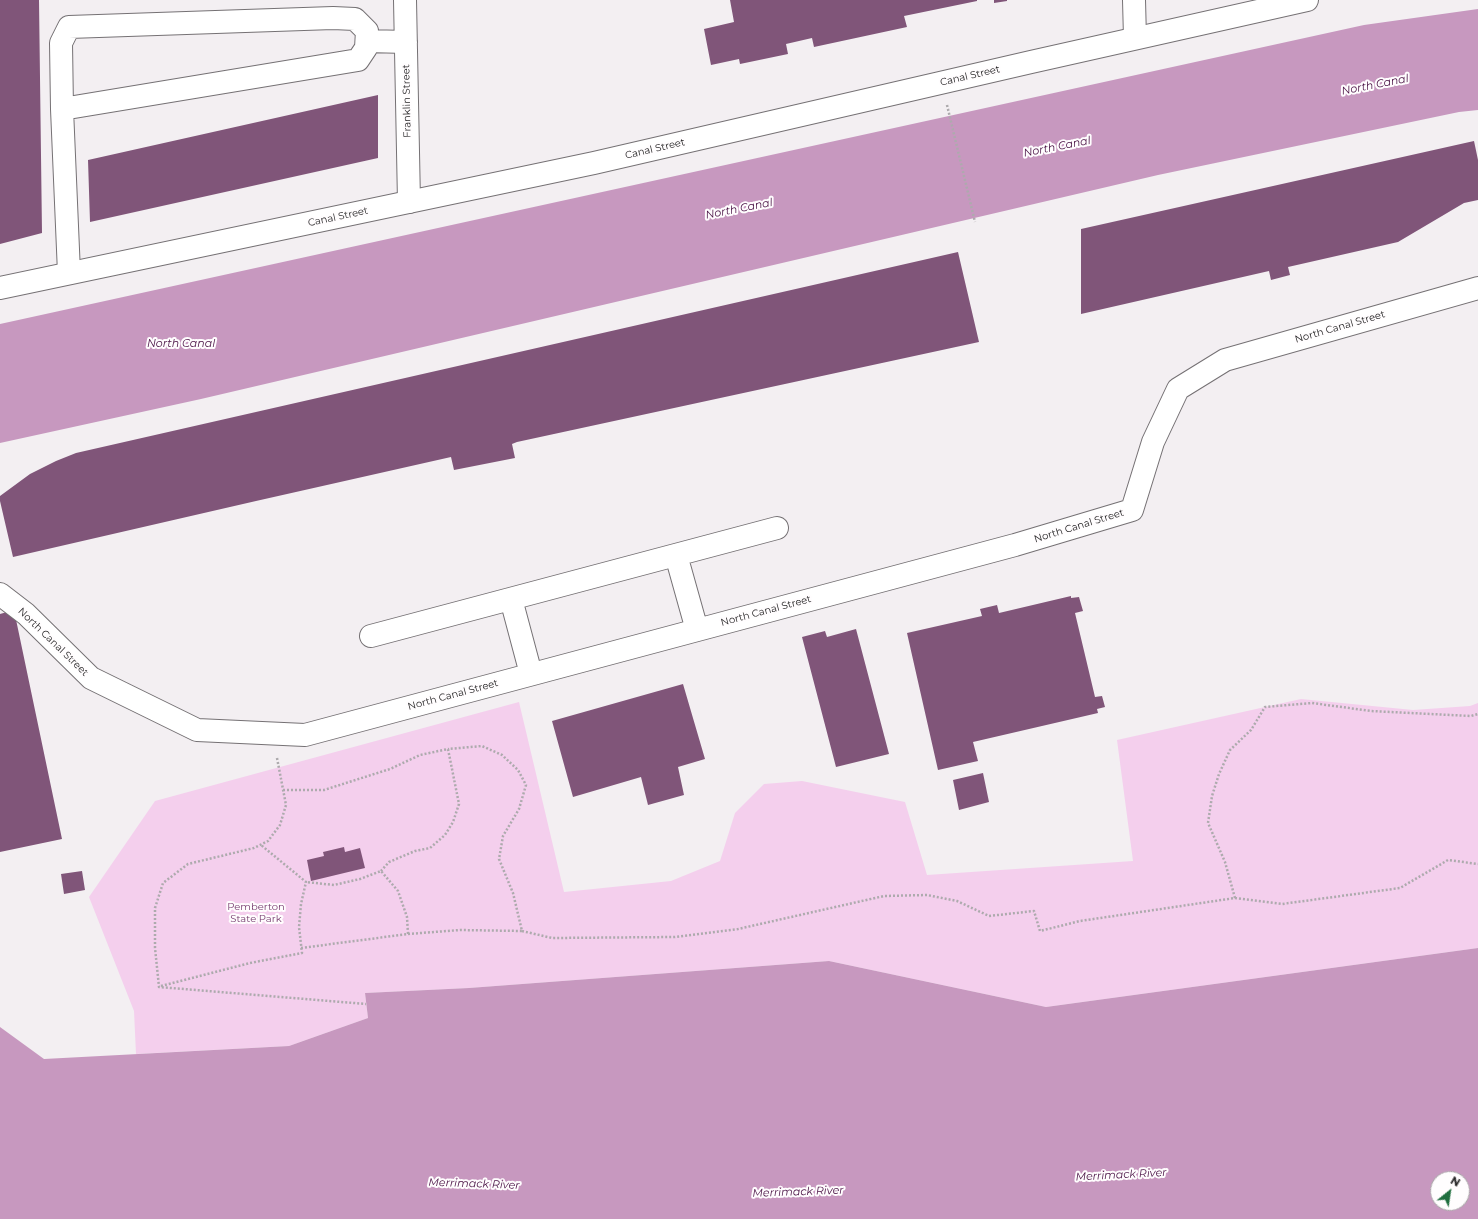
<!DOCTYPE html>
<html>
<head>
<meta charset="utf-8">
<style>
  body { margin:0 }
  #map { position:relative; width:1478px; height:1219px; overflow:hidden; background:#f3eff2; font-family:Montserrat,sans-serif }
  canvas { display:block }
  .north { position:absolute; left:1430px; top:1171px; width:40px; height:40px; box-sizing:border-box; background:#fffdfe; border:1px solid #a9a7a8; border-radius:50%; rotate:30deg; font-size:11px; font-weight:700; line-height:16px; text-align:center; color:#272627 }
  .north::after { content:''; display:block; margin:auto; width:14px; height:18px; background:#1f6e3e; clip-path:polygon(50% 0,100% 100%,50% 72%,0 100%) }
</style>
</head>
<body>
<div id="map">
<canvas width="1478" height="1219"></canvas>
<div class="north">N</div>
</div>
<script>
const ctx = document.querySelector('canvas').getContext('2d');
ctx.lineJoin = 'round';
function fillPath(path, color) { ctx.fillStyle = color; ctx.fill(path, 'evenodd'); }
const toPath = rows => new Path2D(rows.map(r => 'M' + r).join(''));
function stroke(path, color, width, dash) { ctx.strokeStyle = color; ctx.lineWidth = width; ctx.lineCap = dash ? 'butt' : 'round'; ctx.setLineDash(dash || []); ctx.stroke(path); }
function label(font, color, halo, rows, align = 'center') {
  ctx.font = font + ' Montserrat,sans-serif'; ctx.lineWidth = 4; ctx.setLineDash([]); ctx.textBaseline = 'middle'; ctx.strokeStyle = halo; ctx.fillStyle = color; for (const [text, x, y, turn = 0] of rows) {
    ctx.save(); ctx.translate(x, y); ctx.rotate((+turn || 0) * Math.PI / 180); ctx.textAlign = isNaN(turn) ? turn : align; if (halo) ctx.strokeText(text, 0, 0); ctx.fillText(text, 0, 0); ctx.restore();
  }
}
fillPath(toPath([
  [1301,699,1413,710,1470,706,1478,703,1478,948,1046,1007,829,961,469,988,365,993,368,1018,289,1046,136,1054,134,1011,89,897,155,801,519,702,564,892,671,881,720,861,735,813,764,784,802,781,905,802,927,875,1133,861,1117,740]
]), '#f4cfed');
fillPath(toPath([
  [1478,9,1478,110,1459,112,1158,175,201,399,0,443,0,324,1364,25],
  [1478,948,1478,1219,0,1219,0,1027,44,1059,289,1046,368,1018,365,993,469,988,829,961,1046,1007],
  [1438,1179,1462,1179,1462,1203,1438,1203]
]), '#c798bf');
fillPath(toPath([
  [0,0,39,0,42,233,0,244],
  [730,0,977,0,977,1,904,16,907,27,814,47,812,38,786,44,788,54,740,64,739,59,711,65,704,29,734,22],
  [994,0,1007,0,1007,1,994,3],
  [378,95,378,158,90,222,88,160],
  [1474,141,1478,160,1478,200,1464,203,1398,242,1288,267,1290,275,1271,280,1269,271,1081,314,1081,229],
  [958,252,979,342,517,442,512,444,515,458,454,470,451,457,256,501,13,557,0,501,0,496,30,474,56,461,76,453],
  [1071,596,1071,598,1079,597,1083,611,1075,613,1095,697,1102,696,1105,707,1097,709,1098,713,973,742,978,761,938,770,907,633,982,616,980,609,997,605,999,613],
  [14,610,62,839,0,852,0,614],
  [856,629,889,754,836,767,802,637,825,631,827,637],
  [683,684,705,759,678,767,684,795,648,805,641,777,573,797,552,721],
  [983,773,989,802,959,810,953,780],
  [344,847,345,852,360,848,365,868,311,881,307,860,324,856,323,852],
  [82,871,85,890,64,894,61,874]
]), '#805579');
const minor = toPath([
  [405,0,409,202],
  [1134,0,1135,38],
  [367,41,406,42],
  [62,109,61,43,69,27,333,18,355,19,367,31,366,48,358,60,62,109,69,273],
  [676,555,697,630],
  [0,594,26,614,91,678,197,730,305,735,1015,545,1132,510,1153,442,1178,389,1225,360,1478,288],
  [511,599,531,674],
  [371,636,777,528]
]);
const major = toPath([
  [0,288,594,163,1031,62,1307,0]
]);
stroke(minor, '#757174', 24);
stroke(major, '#757174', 24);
stroke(toPath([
  [947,105,975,222],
  [277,758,286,805,280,825,268,841,254,848,188,864,163,883,155,908,155,948,159,987,366,1004],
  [283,790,324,790,390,769,420,755,448,749,459,804,453,822,445,835,430,848,415,851,389,862,381,871],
  [1235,898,1282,904,1400,888,1448,860,1478,864],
  [522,931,552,938,675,937,738,929,884,896,927,895,957,901,989,916,1034,911,1040,931,1080,921,1235,898,1225,862,1208,823,1212,796,1219,774,1230,750,1251,730,1265,707,1312,703,1371,711,1471,716,1478,714],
  [408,934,460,930,522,931,513,893,499,859,503,836,519,809,526,785,518,770,502,755,482,746,448,749],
  [301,948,408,934,407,917,398,891,381,871,360,879,334,885,306,882],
  [161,986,250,963,302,953,299,927,301,904,306,882,261,845]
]), '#adaaad', 2.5, [2, 2]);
stroke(minor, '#fff', 22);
stroke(major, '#fff', 22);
label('10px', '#272627', '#fffdfe', [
  ["Canal Street",970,76,-13],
  ["Franklin Street",407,101,-91],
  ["Canal Street",655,149,-13],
  ["Canal Street",338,217,-12],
  ["North Canal Street",1340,327,-16],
  ["North Canal Street",1079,526,-17],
  ["North Canal Street",766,611,-15],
  ["North Canal Street",53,642,44],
  ["North Canal Street",453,695,-15]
]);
label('10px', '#763b6e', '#fffdfe', [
  ["Pemberton",256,907],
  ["State Park",256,919]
]);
label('italic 11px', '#491144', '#fffdfe', [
  ["North Canal",1375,85,-11],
  ["North Canal",1057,147,-11],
  ["North Canal",739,209,-11],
  ["North Canal",181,344],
  ["Merrimack River",1121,1175,-3],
  ["Merrimack River",474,1184,2],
  ["Merrimack River",798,1192,-2]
]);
</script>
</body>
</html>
